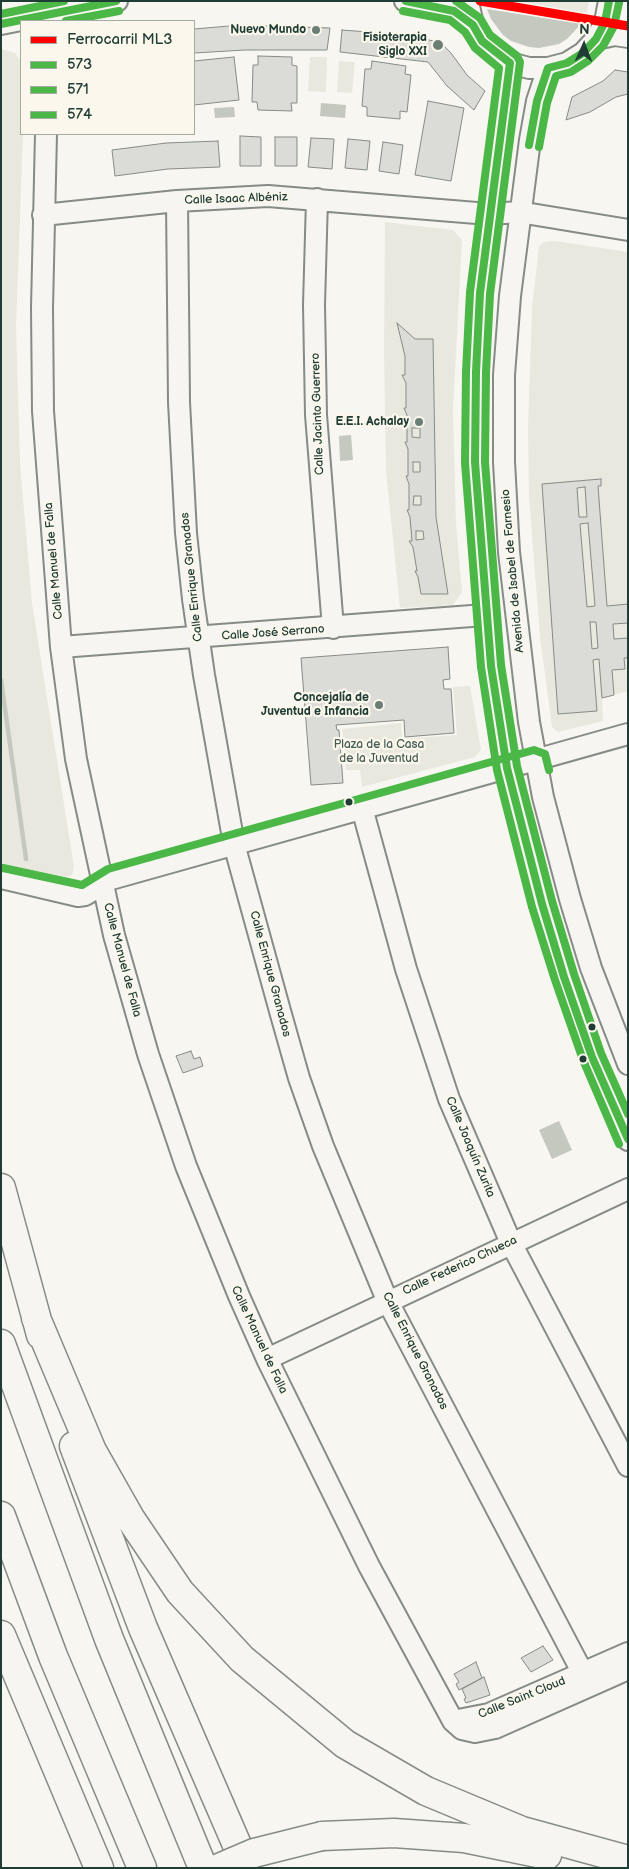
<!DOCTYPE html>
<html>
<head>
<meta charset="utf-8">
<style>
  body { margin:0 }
  #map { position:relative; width:629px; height:1869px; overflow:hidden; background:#f8f6f0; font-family:"Balsamiq Sans",sans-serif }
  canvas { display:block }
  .frame { position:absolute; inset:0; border:2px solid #1f3d34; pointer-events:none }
  .legend { position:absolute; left:20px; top:20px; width:175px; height:115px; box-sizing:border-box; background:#fbf7ec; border:1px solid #a3ada2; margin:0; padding:6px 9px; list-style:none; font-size:15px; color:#1f3d34 }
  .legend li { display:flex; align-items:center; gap:10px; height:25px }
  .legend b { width:25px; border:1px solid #a3ada2 }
  .north { position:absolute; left:559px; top:20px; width:50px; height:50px; -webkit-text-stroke:4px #fbf7ec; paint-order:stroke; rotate:2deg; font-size:14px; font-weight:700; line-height:20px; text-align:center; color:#1f3d34 }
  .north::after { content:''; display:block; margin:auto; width:18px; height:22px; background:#1f3d34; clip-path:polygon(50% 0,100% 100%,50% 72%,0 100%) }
</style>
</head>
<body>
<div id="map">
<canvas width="629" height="1869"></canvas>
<div class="frame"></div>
<ul class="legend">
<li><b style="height:6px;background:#f00"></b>Ferrocarril ML3</li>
<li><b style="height:6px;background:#4ab747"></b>573</li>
<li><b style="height:6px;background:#4ab747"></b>571</li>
<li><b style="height:6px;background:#4ab747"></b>574</li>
</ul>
<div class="north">N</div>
</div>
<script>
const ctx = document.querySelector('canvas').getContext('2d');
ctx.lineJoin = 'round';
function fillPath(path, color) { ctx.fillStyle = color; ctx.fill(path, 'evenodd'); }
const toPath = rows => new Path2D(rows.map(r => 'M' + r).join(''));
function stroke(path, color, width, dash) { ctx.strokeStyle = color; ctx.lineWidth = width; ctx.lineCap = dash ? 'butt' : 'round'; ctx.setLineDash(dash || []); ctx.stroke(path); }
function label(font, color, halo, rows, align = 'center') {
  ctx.font = font + ' "Balsamiq Sans",sans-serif'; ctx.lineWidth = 4.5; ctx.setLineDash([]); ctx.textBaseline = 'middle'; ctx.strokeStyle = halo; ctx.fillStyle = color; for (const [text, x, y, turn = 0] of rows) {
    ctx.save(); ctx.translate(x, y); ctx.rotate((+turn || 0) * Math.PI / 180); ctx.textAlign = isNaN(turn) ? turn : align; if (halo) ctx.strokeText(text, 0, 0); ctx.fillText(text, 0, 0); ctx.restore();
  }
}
fillPath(toPath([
  [515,1,589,1,587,13],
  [1,49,15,53,21,61,23,134,16,327,20,463,32,603,74,867,72,875,67,877,1,865],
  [310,57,327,57,326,92,308,91],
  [339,61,355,62,352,93,337,92],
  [385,222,453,230,462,240,453,409,456,523,462,592,453,605,400,608,386,471,384,351],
  [555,241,628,252,628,691,602,698,603,721,558,732,552,727,540,637,529,497,528,427,532,308,539,247,544,242],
  [470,686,481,750,475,757,362,787,360,770,346,770,342,729,401,723,402,739,457,735,453,687]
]), '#e8e8df');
fillPath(toPath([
  [487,9,581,24,567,39,559,44,539,48,529,47,511,41,503,35,491,19],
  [321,103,346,105,345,118,320,116],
  [234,107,235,117,215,118,214,108],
  [351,435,353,460,340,461,339,436],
  [559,1121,572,1150,552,1159,539,1130]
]), '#c4c8bf');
stroke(toPath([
  [1,680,26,859]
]), '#c4c8bf', 4.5);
const building = toPath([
  [241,25,330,28,327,50,245,50,194,53,194,29,241,25],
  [342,30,395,34,440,42,451,53,467,75,485,91,474,110,447,86,428,62,340,52,342,30],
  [258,56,292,57,292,65,297,66,297,103,291,103,292,111,258,110,257,102,252,102,253,65,258,65,258,56],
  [234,57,239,100,194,105,194,61,234,57],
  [372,61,406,66,405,74,411,75,407,112,400,111,400,119,367,116,367,107,362,106,365,69,371,69,372,61],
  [615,70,628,72,628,94,616,97,590,112,566,120,572,97,603,81,615,70],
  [428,101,464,108,451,181,415,175,428,101],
  [240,136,261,137,261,166,240,166,240,136],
  [275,137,297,137,297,166,275,166,275,137],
  [311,138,334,139,332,169,308,167,311,138],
  [348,139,370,141,367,170,345,168,348,139],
  [218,141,220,167,168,169,115,176,112,150,166,143,218,141],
  [383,142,403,145,399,174,379,171,383,142],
  [397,323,415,339,433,339,436,517,448,594,421,594,418,577,415,571,417,571,413,547,409,541,412,541,410,517,407,510,409,510,409,484,406,476,408,476,408,449,405,442,407,442,407,415,404,408,406,408,406,383,402,375,405,375,405,356,397,323],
  [412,428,420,428,420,438,412,437,412,428],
  [413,462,420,462,420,472,413,472,413,462],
  [414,496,421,496,421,505,413,505,414,496],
  [416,531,423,531,424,539,416,540,416,531],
  [601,479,601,486,598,486,607,606,628,604,628,623,613,624,614,639,628,638,628,658,624,658,625,669,612,670,614,695,602,698,599,659,593,660,597,711,558,714,542,484,601,479],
  [585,487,587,517,579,517,577,488,585,487],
  [588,523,595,606,587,607,580,524,588,523],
  [590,622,596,622,598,648,592,649,590,622],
  [448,647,450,679,443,680,444,689,451,689,454,733,405,737,404,720,336,725,337,730,339,730,343,783,311,785,301,658,448,647],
  [191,1051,194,1059,200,1057,203,1066,183,1073,176,1056,191,1051],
  [543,1646,553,1660,531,1672,521,1658,543,1646],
  [476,1662,482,1678,459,1690,456,1684,459,1682,454,1674,476,1662],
  [484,1677,490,1695,466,1703,464,1699,466,1698,462,1689,484,1677]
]);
fillPath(building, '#dbdbd7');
stroke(building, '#868b86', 1);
const minor = toPath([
  [405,1,454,11,473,25],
  [468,1,473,25,482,41,495,53,510,63,529,68,548,68,567,63,583,53,596,39,605,22,609,1],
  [1,24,117,1],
  [596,39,615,35,628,37],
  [510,63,489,214,480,293,476,372,475,462,478,514,491,666,507,768,542,904,564,977,592,1057,628,1140],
  [548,68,537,101,530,140,510,296,504,375,504,462,509,552,529,722,543,797,570,899,591,968,628,1064],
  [46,134,42,308,43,411,61,647,76,759,114,935,148,1054,186,1166,239,1296,267,1359,369,1566,453,1721,462,1729,475,1732,495,1728,628,1669],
  [317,199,314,305,316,415,333,628],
  [177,201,179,402,186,533,193,599,204,675,234,844,280,1011,299,1078,323,1146,387,1300,589,1685],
  [43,215,177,201,268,196,489,214,519,212,628,230],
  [61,647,485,615],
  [362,808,406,969,449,1099,511,1243,628,1466],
  [1,878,78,896,85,895,111,879,628,734],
  [267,1359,628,1189],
  [453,1721,489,1714,628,1653]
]);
const highway = toPath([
  [1,1188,41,1335],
  [36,1318,92,1451,130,1518,180,1592,242,1659,345,1744,426,1791,522,1831,628,1860],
  [1,1344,109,1639,203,1868],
  [74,1446,143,1628,247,1868],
  [1,1516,53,1656,142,1868],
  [1,1635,99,1868],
  [322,1836,394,1833,464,1838,547,1855]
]);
stroke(minor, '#868b86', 24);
stroke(highway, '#868b86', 31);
stroke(minor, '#f6f5f1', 20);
stroke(highway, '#f6f5f1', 28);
const highwayBridge = toPath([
  [219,1868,254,1853,322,1836]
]);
stroke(highwayBridge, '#868b86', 31, []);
stroke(highwayBridge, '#f6f5f1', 28);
stroke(toPath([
  [406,1,454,11,473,25,482,41,510,63,480,293,476,372,475,462,491,666,507,768,542,904,564,977,592,1057,628,1139],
  [1,24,116,1],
  [529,145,537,101,548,68,567,63,583,53,596,39,605,22,609,1]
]), '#4ab747', 8);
stroke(toPath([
  [403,11,450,20,465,32,475,48,499,68,470,292,466,372,465,463,481,667,497,770,532,907,555,980,583,1060,619,1144],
  [66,21,119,11],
  [539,147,547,103,556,76,571,72,588,61,603,46,614,26,619,3]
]), '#4ab747', 8);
stroke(toPath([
  [456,1,480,18,490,35,517,56,520,62,490,294,486,372,485,462,501,665,517,766,552,901,574,974,601,1053,628,1114],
  [1,14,64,1],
  [3,868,82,885,108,869,534,750,545,754,549,770]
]), '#4ab747', 8);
stroke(toPath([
  [480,1,628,26]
]), '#f00', 9);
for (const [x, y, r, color] of [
  [316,30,5,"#6b7e76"],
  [438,45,6,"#6b7e76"],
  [419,422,5,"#6b7e76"],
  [379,705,5,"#6b7e76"],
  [349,802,4.5,"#1f3d34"],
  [592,1027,4.5,"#1f3d34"],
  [583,1059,4.5,"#1f3d34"]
]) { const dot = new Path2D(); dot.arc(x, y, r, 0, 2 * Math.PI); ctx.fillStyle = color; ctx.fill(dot); stroke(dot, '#fbf7ec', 2); }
label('bold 12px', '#1f3d34', '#fbf7ec', [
  ["Nuevo Mundo",306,30],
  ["Fisioterapia",427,38],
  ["Siglo XXI",427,52],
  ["E.E.I. Achalay",409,422],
  ["Concejalía de",369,698],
  ["Juventud e Infancia",369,712]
], 'right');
label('12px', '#1f3d34', '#fbf7ec', [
  ["Calle Isaac Albéniz",236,199,-2],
  ["Calle Jacinto Guerrero",318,414,-92],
  ["Calle Manuel de Falla",54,561,-95],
  ["Avenida de Isabel de Farnesio",513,571,-95],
  ["Calle Enrique Granados",192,577,-96],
  ["Calle José Serrano",273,633,-4],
  ["Calle Manuel de Falla",122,960,75],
  ["Calle Enrique Granados",270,974,75],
  ["Calle Joaquín Zurita",470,1147,67],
  ["Calle Federico Chueca",460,1266,-25],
  ["Calle Manuel de Falla",259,1340,65],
  ["Calle Enrique Granados",415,1351,63],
  ["Calle Saint Cloud",522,1698,-22]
]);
label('12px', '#455d53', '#fbf7ec', [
  ["Plaza de la Casa",379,745],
  ["de la Juventud",379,759]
]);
</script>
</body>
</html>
